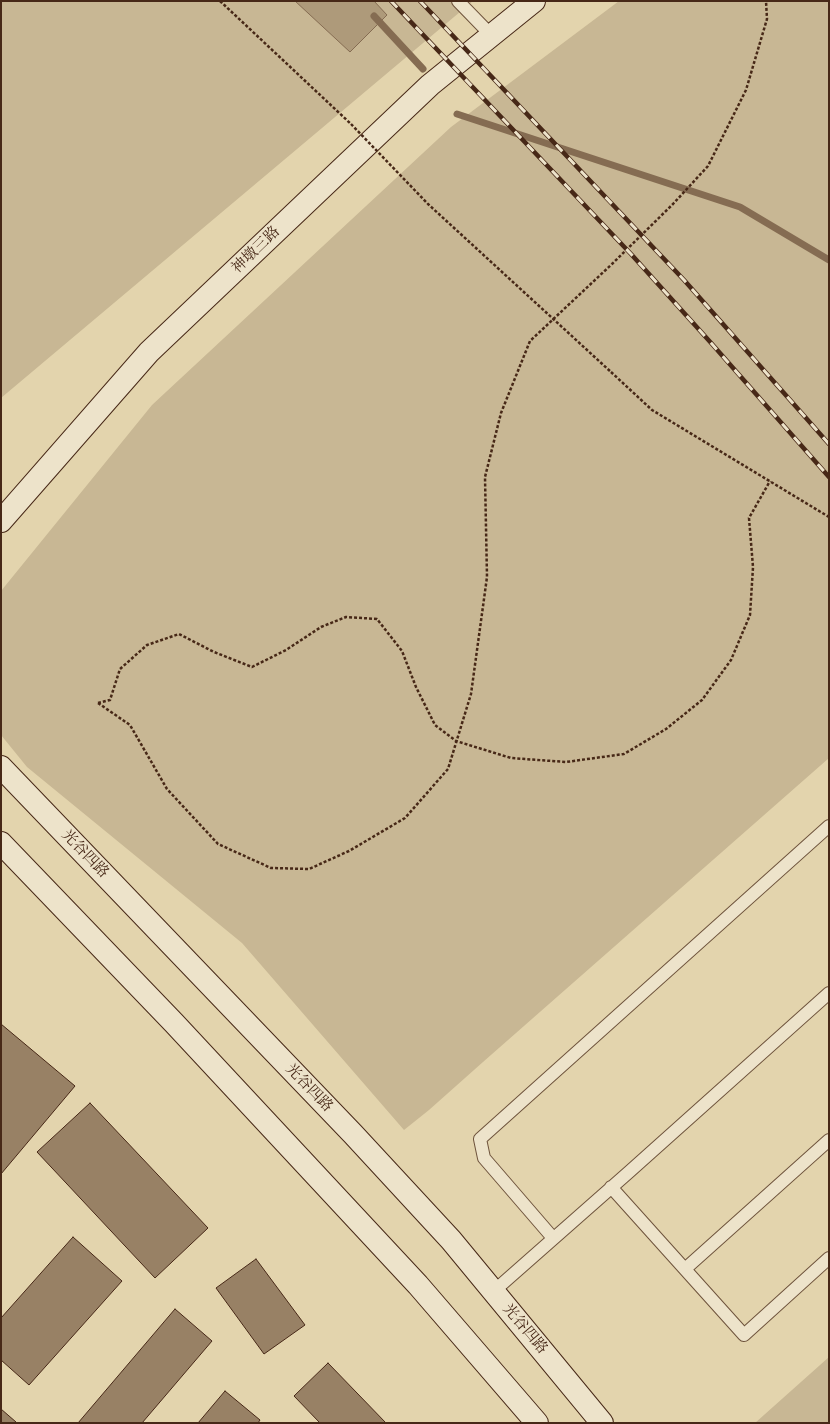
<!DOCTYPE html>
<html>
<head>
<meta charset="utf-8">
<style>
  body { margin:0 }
  #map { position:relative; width:830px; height:1424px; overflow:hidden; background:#e3d4ad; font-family:"EB Garamond",serif }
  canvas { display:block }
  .frame { position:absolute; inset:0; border:2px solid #472817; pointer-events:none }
</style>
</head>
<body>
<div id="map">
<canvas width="830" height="1424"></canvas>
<div class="frame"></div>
</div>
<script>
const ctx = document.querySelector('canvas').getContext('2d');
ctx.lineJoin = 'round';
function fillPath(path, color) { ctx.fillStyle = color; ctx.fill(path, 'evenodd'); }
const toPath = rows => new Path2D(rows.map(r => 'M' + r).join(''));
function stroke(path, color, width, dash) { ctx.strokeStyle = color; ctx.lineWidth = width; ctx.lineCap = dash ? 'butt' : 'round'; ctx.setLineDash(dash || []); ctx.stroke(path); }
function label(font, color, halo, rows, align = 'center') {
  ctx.font = font + ' "EB Garamond","Noto Serif SC",serif'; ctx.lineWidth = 3.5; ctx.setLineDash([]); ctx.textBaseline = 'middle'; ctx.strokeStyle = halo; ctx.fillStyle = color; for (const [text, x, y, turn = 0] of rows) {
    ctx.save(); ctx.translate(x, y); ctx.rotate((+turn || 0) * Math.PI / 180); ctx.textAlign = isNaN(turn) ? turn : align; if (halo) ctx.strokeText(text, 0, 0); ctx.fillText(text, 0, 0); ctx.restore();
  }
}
fillPath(toPath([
  [1,1,473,1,1,398],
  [619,1,829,1,829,758,483,1062,429,1110,404,1130,242,943,27,767,1,735,1,591,152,405,451,127],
  [829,1357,829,1423,755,1423]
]), '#c8b794');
const water = toPath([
  [295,1,374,1,387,15,350,52,295,1]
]);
fillPath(water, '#ae9a7a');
stroke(water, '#856c52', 1);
stroke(toPath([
  [374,16,423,69],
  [457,114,740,207,829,260]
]), '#856c52', 7);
const building = toPath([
  [1,1024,75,1086,1,1174,1,1024],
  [90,1103,208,1228,155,1278,37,1152,90,1103],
  [73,1237,122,1281,29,1385,1,1360,1,1318,73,1237],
  [256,1259,305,1325,264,1354,216,1288,256,1259],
  [175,1309,212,1341,142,1423,78,1423,175,1309],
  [328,1363,386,1423,320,1423,294,1396,328,1363],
  [225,1391,260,1420,258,1423,198,1423,225,1391],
  [1,1409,16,1422,15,1423,1,1423,1,1409]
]);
fillPath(building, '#988165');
stroke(building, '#472817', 1);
const lane = toPath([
  [458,1,491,35],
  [611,1187,744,1335,829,1258],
  [553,1238,484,1158,480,1139,829,826],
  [685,1269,829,1140],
  [494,1291,629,1172,829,993]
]);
const secondary = toPath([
  [1,521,149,352,430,85,534,1],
  [1,767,353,1134,451,1240,602,1423],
  [1,843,174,1023,418,1285,537,1423]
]);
stroke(lane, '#6e533c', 14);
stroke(secondary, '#472817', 24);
stroke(toPath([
  [220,1,351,124],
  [611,372,652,410,829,517],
  [98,703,130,725,167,789,218,844,271,868,309,869,349,851,405,818,448,769,471,694,487,577,485,477,501,413,530,341,612,264,673,204,708,166,746,90,767,19,766,1],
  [98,703,110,700,120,669,147,645,179,634,214,652,252,667,286,650,321,627,346,617,377,619,402,651,416,687,435,725,456,741,511,758,566,762,624,754,666,729,702,700,731,660,750,615,753,567,749,518,770,481]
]), '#472817', 2.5, [3, 2]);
stroke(lane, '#ede3ca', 12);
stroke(secondary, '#ede3ca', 22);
const rail = toPath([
  [391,1,631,254,712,344,829,477],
  [420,1,684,280,829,444]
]);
stroke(rail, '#472817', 4.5);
stroke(rail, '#ede3ca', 3, [9]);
stroke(toPath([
  [351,124,428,204,611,372]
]), '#472817', 2.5, [3, 2]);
label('15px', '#472817', '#ede3ca', [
  ["神墩三路",256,250,-44],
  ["光谷四路",85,854,46],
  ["光谷四路",309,1088,46],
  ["光谷四路",525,1329,50]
]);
</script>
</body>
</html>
